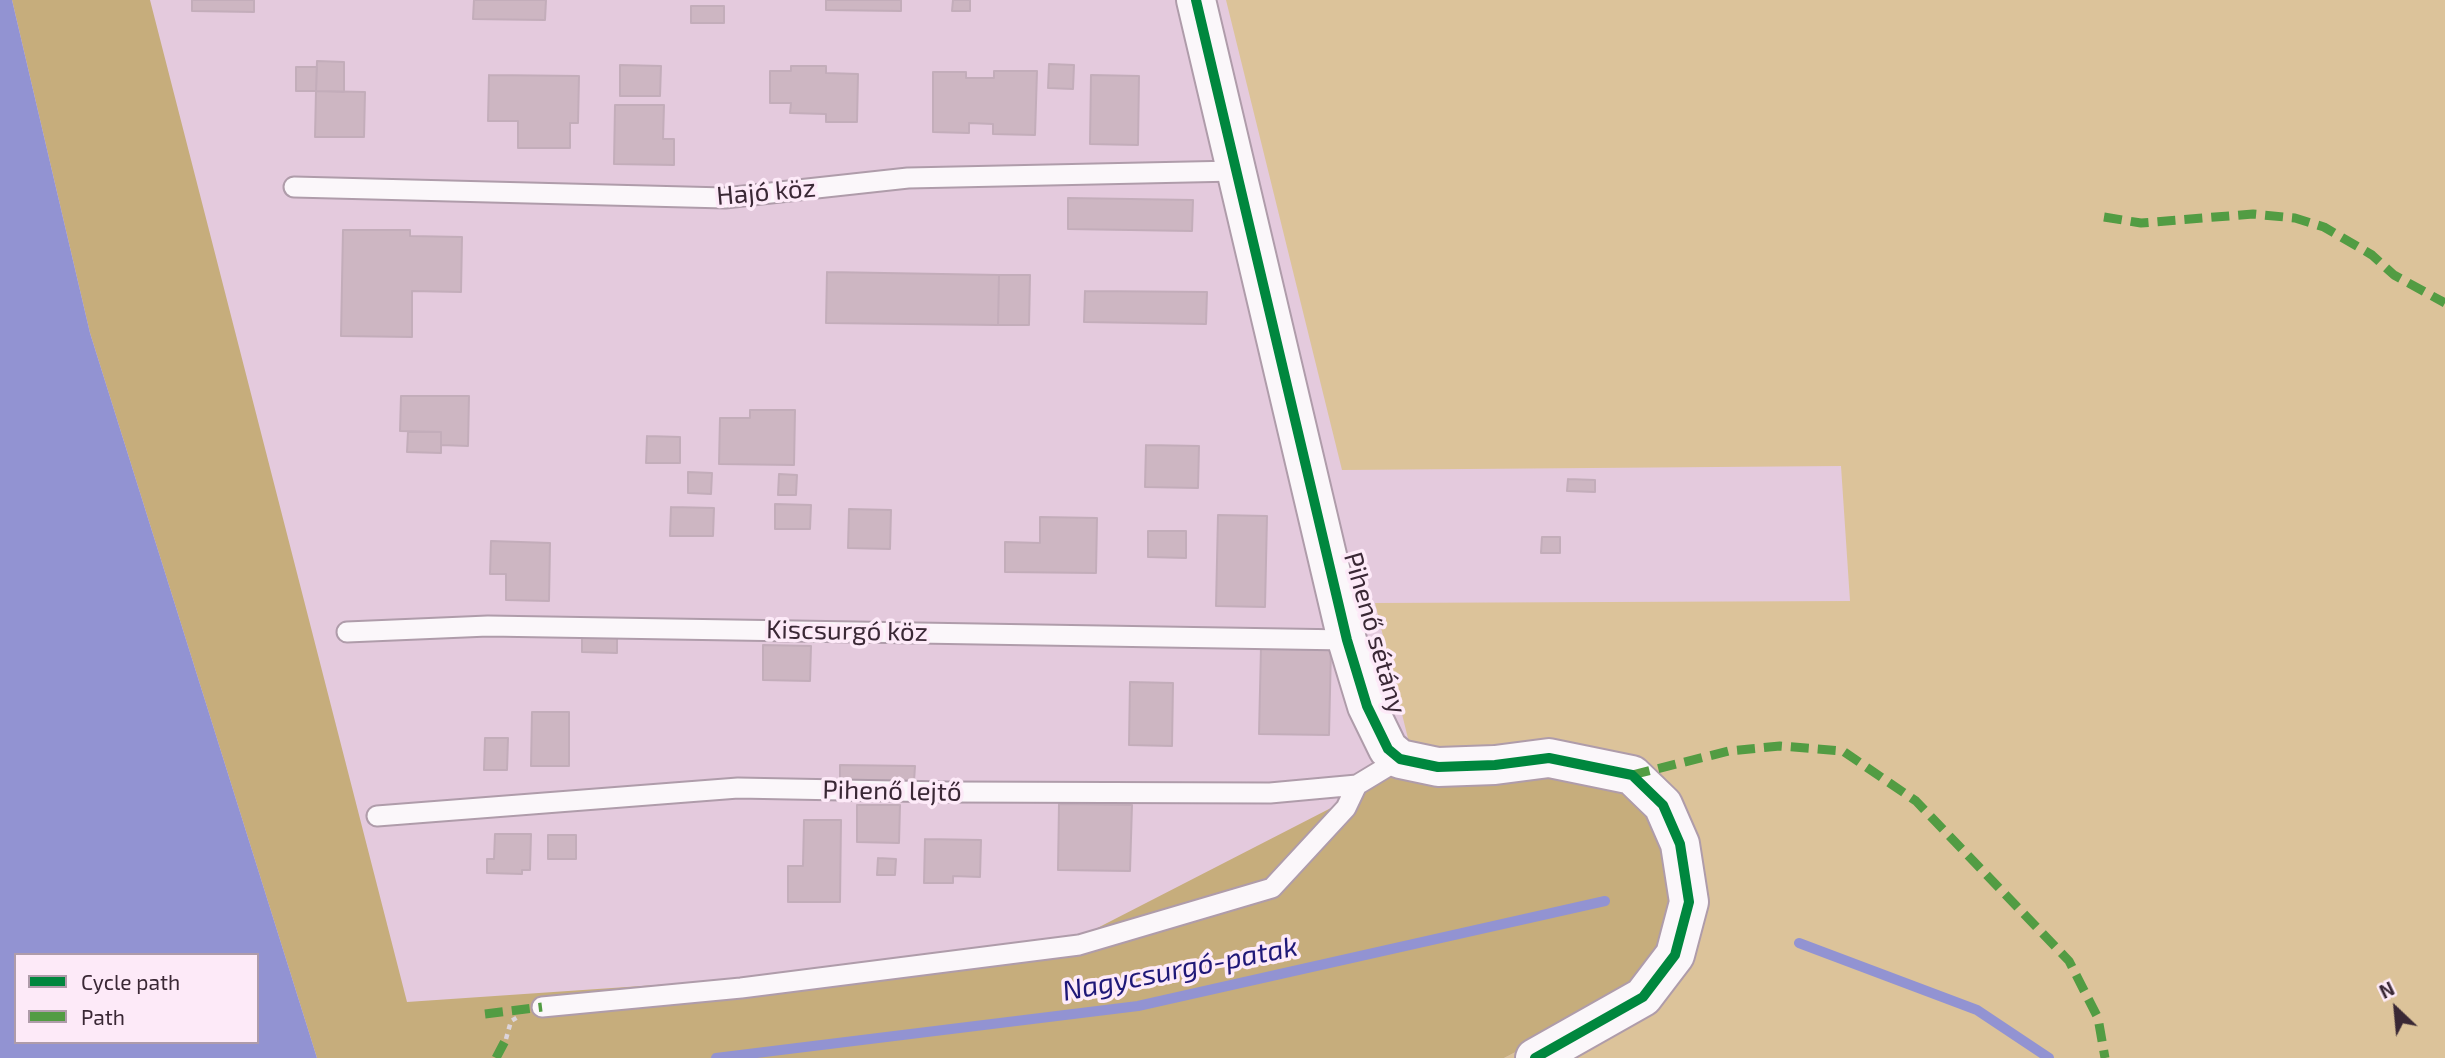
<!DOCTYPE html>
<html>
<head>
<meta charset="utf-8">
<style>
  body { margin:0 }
  #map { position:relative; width:2445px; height:1058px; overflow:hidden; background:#e4cadd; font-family:"Exo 2",sans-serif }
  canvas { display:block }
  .legend { position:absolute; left:14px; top:953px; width:245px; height:91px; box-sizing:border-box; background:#fdeaf8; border:2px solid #af9caa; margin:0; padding:9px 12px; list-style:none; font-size:21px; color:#3a2835 }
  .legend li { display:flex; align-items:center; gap:14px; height:35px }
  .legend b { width:35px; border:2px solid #af9caa }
  .north { position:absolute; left:2361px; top:974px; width:70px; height:70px; -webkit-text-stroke:5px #fdeaf8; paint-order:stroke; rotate:334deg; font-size:19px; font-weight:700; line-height:28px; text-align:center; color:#3a2835 }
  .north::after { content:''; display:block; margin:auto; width:24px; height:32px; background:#3a2835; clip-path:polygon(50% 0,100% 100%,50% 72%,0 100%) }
</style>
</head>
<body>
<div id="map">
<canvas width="2445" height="1058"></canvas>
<ul class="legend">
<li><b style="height:9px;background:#00873e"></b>Cycle path</li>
<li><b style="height:9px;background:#529c43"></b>Path</li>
</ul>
<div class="north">N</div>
</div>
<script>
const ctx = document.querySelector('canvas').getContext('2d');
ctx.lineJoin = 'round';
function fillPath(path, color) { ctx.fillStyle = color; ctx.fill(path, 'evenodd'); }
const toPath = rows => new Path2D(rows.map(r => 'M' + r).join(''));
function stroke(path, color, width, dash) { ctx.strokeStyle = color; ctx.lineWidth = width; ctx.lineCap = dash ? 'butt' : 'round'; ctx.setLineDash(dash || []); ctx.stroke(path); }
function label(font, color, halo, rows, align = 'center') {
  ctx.font = font + ' "Exo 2",sans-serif'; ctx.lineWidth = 7; ctx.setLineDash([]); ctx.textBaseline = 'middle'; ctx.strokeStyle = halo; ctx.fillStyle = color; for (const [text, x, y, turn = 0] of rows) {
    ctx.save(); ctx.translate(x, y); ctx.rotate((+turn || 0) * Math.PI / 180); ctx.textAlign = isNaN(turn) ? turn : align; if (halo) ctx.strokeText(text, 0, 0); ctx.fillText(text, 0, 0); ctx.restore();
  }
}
fillPath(toPath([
  [1226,0,2445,0,2445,1058,1504,1058,1543,1038,1412,755,1375,603,1850,601,1841,466,1342,470]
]), '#dcc39a');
fillPath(toPath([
  [12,0,150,0,407,1002,1037,959,1401,772,1549,769,1615,787,1645,810,1663,842,1674,895,1659,945,1636,982,1543,1038,1504,1058,317,1058,90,333]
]), '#c6ad7c');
fillPath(toPath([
  [0,0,12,0,90,333,317,1058,0,1058],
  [16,955,257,955,257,1042,16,1042]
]), '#9293d2');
stroke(toPath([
  [1799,943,1977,1010,2049,1058],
  [716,1058,1138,1006,1605,901]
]), '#9293d2', 10);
const building = toPath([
  [192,0,254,0,254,12,192,11,192,0],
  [474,0,546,0,545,20,473,19,474,0],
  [826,0,901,0,901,11,826,10,826,0],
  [953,0,970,0,970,11,952,11,953,0],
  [691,6,724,6,724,23,691,23,691,6],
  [317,61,344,62,344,92,316,91,317,61],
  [1049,64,1074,65,1073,89,1048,88,1049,64],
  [620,65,661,66,660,96,620,96,620,65],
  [791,66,826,66,826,73,858,74,857,122,826,122,826,114,790,113,791,103,770,103,770,71,791,71,791,66],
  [296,67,317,67,316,91,296,91,296,67],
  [994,71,1037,71,1035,135,993,134,993,124,969,123,969,133,933,132,933,72,966,72,966,78,994,78,994,71],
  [489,75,579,76,578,123,570,123,570,148,518,148,518,121,488,121,489,75],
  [1091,75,1139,76,1138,145,1090,144,1091,75],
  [316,91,365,92,364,137,315,137,316,91],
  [615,105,664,105,663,139,674,139,674,165,614,164,615,105],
  [1068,198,1193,200,1192,231,1068,229,1068,198],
  [343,230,410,230,410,236,462,237,461,292,412,291,412,337,341,336,343,230],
  [827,272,999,275,998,325,826,323,827,272],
  [999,275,1030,275,1029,325,998,325,999,275],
  [1085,291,1207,292,1206,324,1084,322,1085,291],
  [401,396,469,396,468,446,441,445,441,432,400,431,401,396],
  [750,410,795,410,794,465,719,464,720,418,750,418,750,410],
  [408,432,441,432,441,453,407,452,408,432],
  [647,436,680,437,680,463,646,463,647,436],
  [1146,445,1199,446,1198,488,1145,487,1146,445],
  [688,472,712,473,711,494,688,493,688,472],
  [779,474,797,475,796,495,778,495,779,474],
  [1568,479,1595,480,1595,492,1567,491,1568,479],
  [775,504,811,505,810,529,775,529,775,504],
  [671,507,714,508,713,536,670,536,671,507],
  [849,509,891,510,890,549,848,548,849,509],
  [1218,515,1267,516,1265,607,1216,606,1218,515],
  [1040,517,1097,518,1096,573,1005,572,1005,542,1040,543,1040,517],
  [1148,531,1186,531,1186,558,1148,557,1148,531],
  [1542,537,1560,537,1560,553,1541,553,1542,537],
  [491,541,550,543,549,601,506,600,506,574,490,574,491,541],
  [582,636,617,637,617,653,582,652,582,636],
  [763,645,811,646,810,681,763,680,763,645],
  [1261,647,1331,648,1329,735,1259,734,1261,647],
  [1130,682,1173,683,1172,746,1129,745,1130,682],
  [532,712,569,712,569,766,531,766,532,712],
  [485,738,508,738,507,770,484,770,485,738],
  [840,765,915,766,914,781,840,780,840,765],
  [1059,804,1132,805,1130,871,1058,870,1059,804],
  [857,805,900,805,899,843,857,842,857,805],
  [804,820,841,820,840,902,788,902,788,866,803,866,804,820],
  [495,834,531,834,530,870,522,870,522,874,487,873,487,859,494,859,495,834],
  [548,835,576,835,576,859,548,859,548,835],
  [925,839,981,840,980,877,953,876,953,883,924,883,925,839],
  [878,858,896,859,895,875,877,875,878,858]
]);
fillPath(building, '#cdb6c2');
stroke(building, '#c3adba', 2);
const lane = toPath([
  [294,187,725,198,908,178,1236,171],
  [347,632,488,626,1347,640],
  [377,816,738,788,946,792,1270,793,1357,785,1400,759],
  [542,1007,741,988,1079,945,1272,888,1346,808,1357,785]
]);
const street = toPath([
  [1196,0,1347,640,1367,706,1388,749,1400,759,1438,767,1495,765,1549,758,1632,775,1663,805,1680,844,1689,902,1675,955,1643,997,1535,1058]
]);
stroke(lane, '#af9caa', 23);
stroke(street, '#af9caa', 42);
stroke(toPath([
  [506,1039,511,1021,518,1017]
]), '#dcd4da', 4.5, [5, 5]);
stroke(lane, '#fbf7fa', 19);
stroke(street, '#fbf7fa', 38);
stroke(toPath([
  [2104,217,2141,223,2253,214,2295,218,2324,227,2372,255,2394,275,2445,303],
  [1632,775,1729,751,1780,746,1843,751,1916,801,2069,961,2098,1018,2105,1058],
  [485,1014,542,1007],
  [496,1058,506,1039]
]), '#529c43', 9, [18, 9]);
stroke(toPath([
  [1196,0,1347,640,1367,706,1388,749,1400,759,1438,767,1495,765,1549,758,1632,775,1663,805,1680,844,1689,902,1675,955,1643,997,1535,1058]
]), '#00873e', 10);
label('26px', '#3a2835', '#fdeaf8', [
  ["Hajó köz",766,192,-5],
  ["Kiscsurgó köz",847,631,1],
  ["Pihenő sétány",1375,633,74],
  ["Pihenő lejtő",892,791,1]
]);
label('italic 28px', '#1f1878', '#fdeaf8', [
  ["Nagycsurgó-patak",1180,969,-11]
]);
</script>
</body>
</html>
